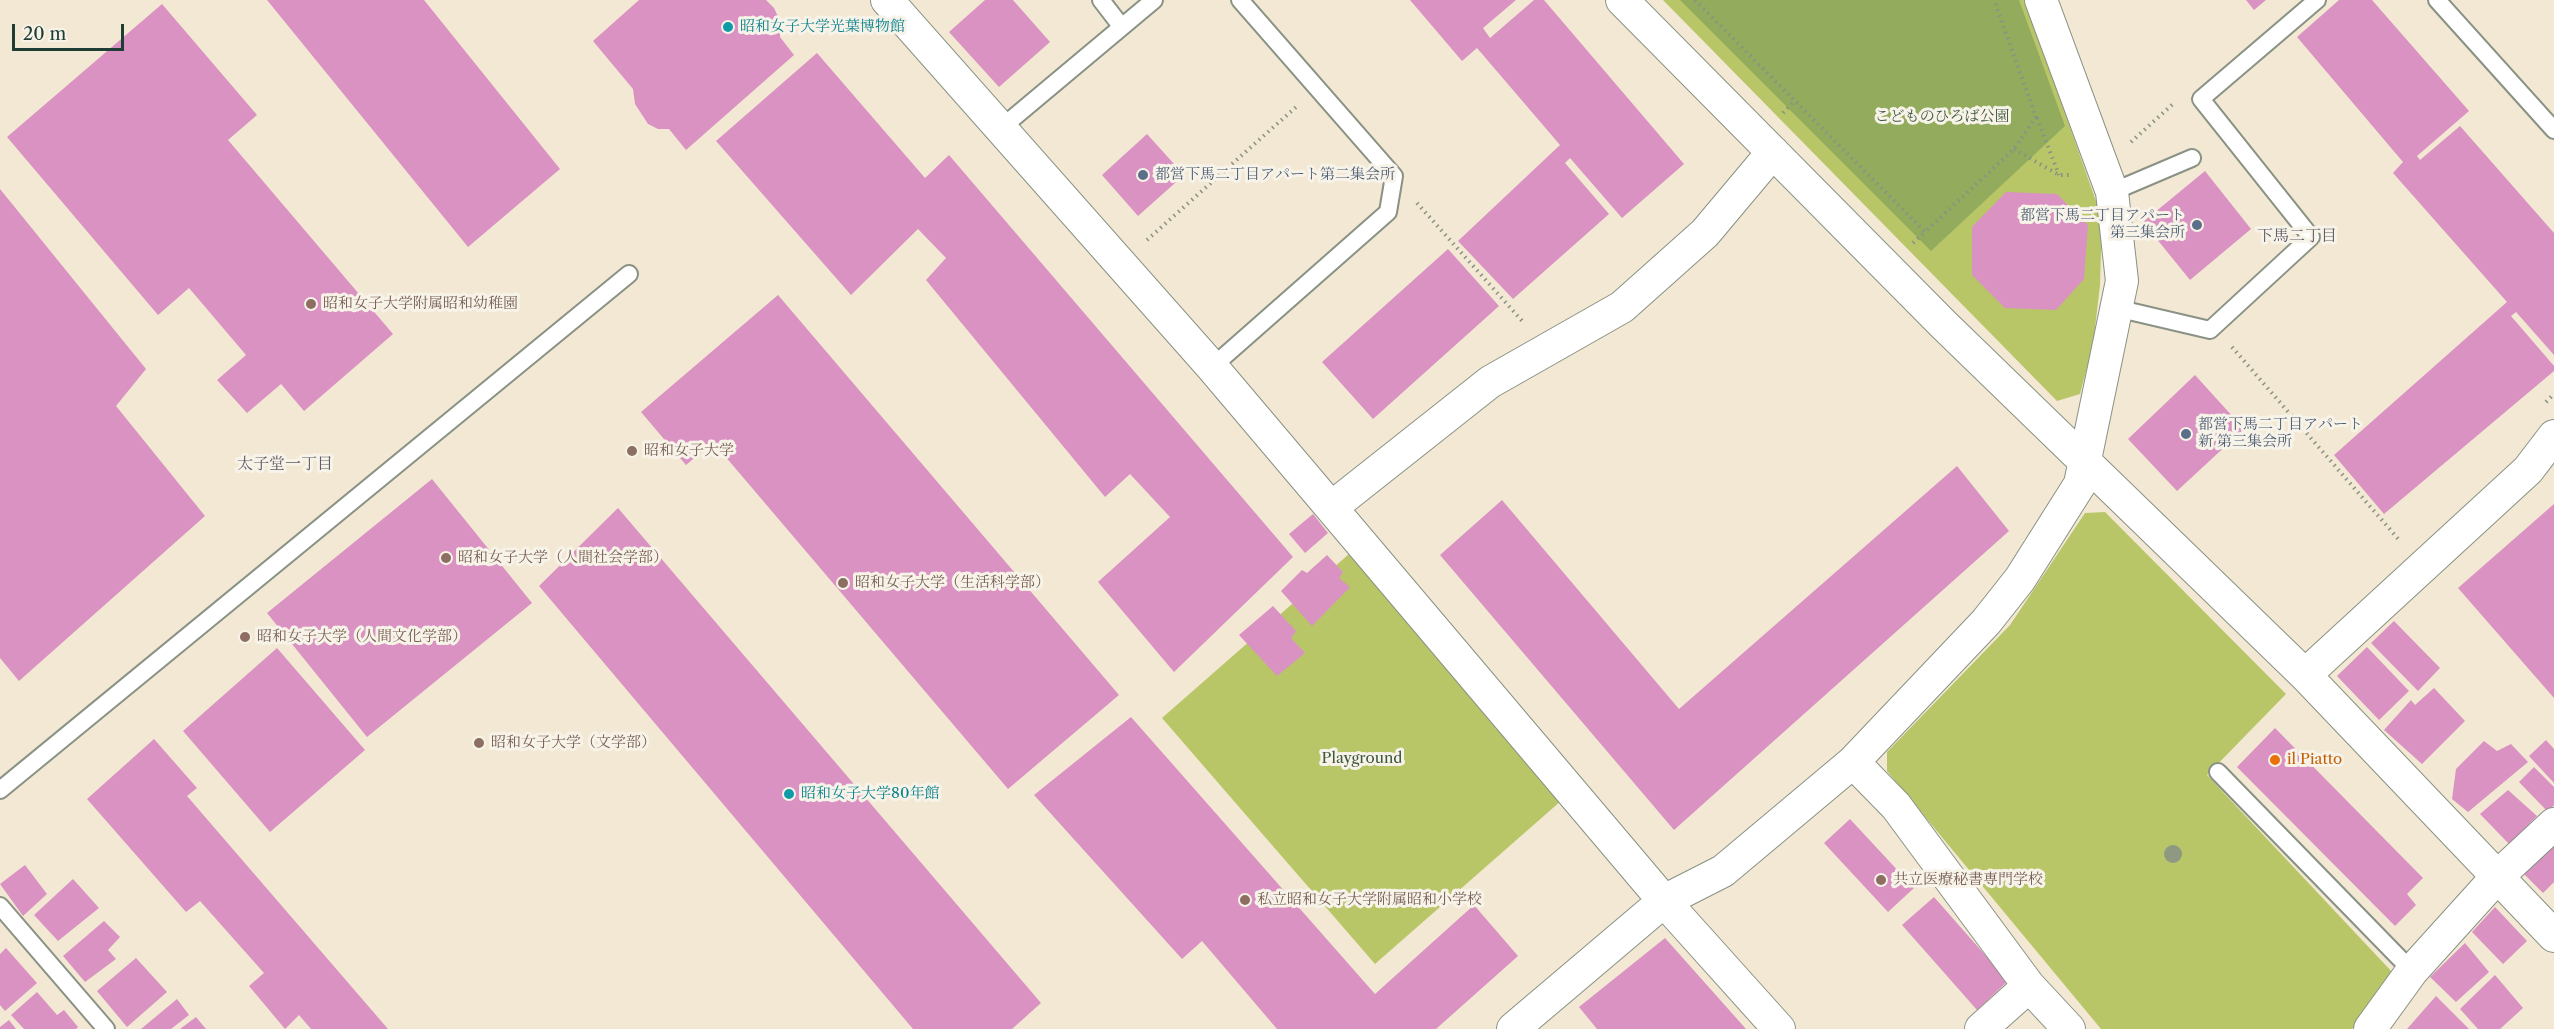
<!DOCTYPE html>
<html>
<head>
<meta charset="utf-8">
<style>
  body { margin:0 }
  #map { position:relative; width:2554px; height:1029px; overflow:hidden; background:#f3e8d3; font-family:"Libre Caslon Text",serif }
  canvas { display:block }
  .scale { position:absolute; left:12px; top:24px; width:112px; height:27px; box-sizing:border-box; border:3px solid #1f3d34; border-top:0; padding-left:8px; font-size:18px; line-height:21px; white-space:nowrap; color:#1f3d34; -webkit-text-stroke:4px #f7f3e8; paint-order:stroke }
</style>
</head>
<body>
<div id="map">
<canvas width="2554" height="1029"></canvas>
<div class="scale">20 m</div>
</div>
<script>
const ctx = document.querySelector('canvas').getContext('2d');
ctx.lineJoin = 'round';
function fillPath(path, color) { ctx.fillStyle = color; ctx.fill(path, 'evenodd'); }
const toPath = rows => new Path2D(rows.map(r => 'M' + r).join(''));
function stroke(path, color, width, dash) { ctx.strokeStyle = color; ctx.lineWidth = width; ctx.lineCap = dash ? 'butt' : 'round'; ctx.setLineDash(dash || []); ctx.stroke(path); }
function label(font, color, halo, rows, align = 'center') {
  ctx.font = font + ' "Libre Caslon Text","Noto Serif JP",serif'; ctx.lineWidth = 6; ctx.setLineDash([]); ctx.textBaseline = 'middle'; ctx.strokeStyle = halo; ctx.fillStyle = color; for (const [text, x, y, turn = 0] of rows) {
    ctx.save(); ctx.translate(x, y); ctx.rotate((+turn || 0) * Math.PI / 180); ctx.textAlign = isNaN(turn) ? turn : align; if (halo) ctx.strokeText(text, 0, 0); ctx.fillText(text, 0, 0); ctx.restore();
  }
}
fillPath(toPath([
  [1663,0,2025,0,2102,218,2100,285,2093,345,2080,394,2057,401],
  [2105,512,2286,694,2207,775,2393,973,2352,1029,2101,1029,1887,771,1887,752,2010,625,2085,513],
  [1349,554,1562,800,1375,964,1162,718]
]), '#b9c668');
fillPath(toPath([
  [1680,0,2019,0,2065,126,1931,251]
]), '#92ab5c');
fillPath(toPath([
  [267,0,424,0,560,169,468,247],
  [639,0,766,0,774,8,780,21,780,37,794,55,686,150,669,129,658,129,648,124,635,104,633,89,593,41],
  [985,0,1013,0,1050,42,999,87,949,32],
  [1410,0,1516,0,1483,28,1490,38,1534,0,1544,0,1684,164,1622,218,1570,158,1565,163,1609,214,1513,299,1458,241,1560,145,1477,48,1462,61],
  [2246,0,2266,0,2254,10],
  [2339,0,2372,0,2469,111,2417,156,2420,160,2460,126,2554,233,2554,355,2516,312,2511,316,2554,366,2554,371,2384,514,2334,455,2507,302,2393,173,2403,162,2297,37],
  [162,4,257,115,228,140,393,334,304,411,281,384,247,413,217,380,246,355,189,288,158,315,7,137],
  [817,53,925,178,949,155,1293,557,1174,672,1098,582,1170,517,1130,474,1105,497,926,280,946,258,918,229,851,295,716,141],
  [1147,134,1184,175,1138,216,1102,175],
  [2205,171,2251,229,2190,280,2143,222],
  [0,189,146,369,116,406,205,516,19,681,0,658],
  [2006,192,2057,194,2088,225,2084,279,2056,310,2005,308,1972,275,1972,227],
  [1448,249,1499,306,1373,419,1322,362],
  [778,295,1119,695,1008,789,713,442,686,465,641,412],
  [2195,375,2244,429,2177,491,2128,439],
  [1957,466,2009,531,1674,830,1440,555,1502,500,1679,709],
  [432,479,532,603,367,737,267,613],
  [2554,504,2554,698,2458,588],
  [618,508,1041,1003,1012,1029,913,1029,539,586],
  [1313,514,1328,533,1305,553,1289,534],
  [1327,555,1343,572,1339,578,1350,587,1312,626,1281,591,1302,570,1307,573],
  [1273,606,1296,631,1291,638,1305,653,1277,676,1239,635],
  [2394,621,2440,668,2418,691,2371,643],
  [2367,647,2409,691,2379,720,2337,676],
  [277,648,365,750,270,832,183,731],
  [2434,688,2465,721,2422,764,2384,730,2411,700,2415,705],
  [1131,717,1375,994,1474,905,1518,956,1436,1029,1277,1029,1202,941,1182,959,1034,795],
  [2275,728,2423,878,2407,894,2416,905,2395,926,2237,767],
  [154,739,197,788,187,796,388,1029,311,1029,299,1015,285,1029,249,986,264,973,200,901,186,912,87,799],
  [2546,740,2554,749,2554,783,2529,756],
  [2484,741,2497,751,2511,744,2528,762,2468,812,2452,799,2456,769],
  [2534,767,2554,787,2554,805,2548,812,2519,782],
  [2508,790,2537,816,2509,844,2480,814],
  [1850,819,1914,888,1888,912,1824,843],
  [2554,842,2554,882,2543,893,2522,872],
  [25,865,47,894,23,916,0,884],
  [73,879,99,908,58,941,34,915],
  [1934,897,2008,981,1977,1010,1902,925],
  [2495,907,2527,941,2503,964,2472,932],
  [104,921,120,937,108,950,116,959,85,982,63,956],
  [1665,938,1746,1029,1597,1029,1579,1007],
  [2465,943,2489,972,2456,1002,2430,977],
  [6,948,37,983,5,1011,0,1005,0,954],
  [136,958,167,992,127,1027,97,991],
  [2495,975,2523,1008,2500,1029,2478,1029,2460,1009],
  [37,992,57,1015,64,1010,78,1027,76,1029,24,1029,11,1015],
  [2436,996,2469,1029,2407,1029],
  [177,999,189,1015,171,1029,141,1029],
  [196,1017,206,1029,180,1029],
  [9,1020,16,1029,0,1029,0,1027]
]), '#d992c2');
const service = toPath([
  [1101,0,1121,26],
  [2437,0,2554,130],
  [1000,129,1154,0],
  [2112,192,2192,158],
  [2116,308,2210,330,2311,237,2201,99,2317,0],
  [1212,367,1388,212,1394,176,1240,0],
  [2218,772,2412,971],
  [0,790,629,274],
  [0,906,106,1029]
]);
const minor = toPath([
  [887,0,1212,367,1664,901,1779,1029],
  [1622,0,1943,324,2305,675,2554,936],
  [1332,507,1490,382,1622,307,1705,233,1773,152],
  [2305,675,2528,470,2554,436],
  [1853,762,1896,806,2029,986,2069,1029],
  [1513,1029,1664,901,1723,871,1853,762,1986,622,2020,579,2080,484,2122,281,2112,192,2041,0],
  [1981,1029,2029,986],
  [2370,1029,2412,971,2497,877,2554,824]
]);
stroke(service, '#899284', 20);
stroke(minor, '#899284', 34);
stroke(toPath([
  [1695,0,1925,232,2014,149,2036,117,1994,0],
  [1783,113,1795,100],
  [2037,118,2059,175],
  [2131,142,2174,103],
  [2014,149,2059,175,2069,175],
  [1417,203,1524,323],
  [1147,240,1296,107],
  [1913,243,1925,232],
  [2232,347,2400,541],
  [2546,402,2554,394]
]), '#899284', 4, [1.5, 4.5]);
stroke(service, '#fff', 16);
stroke(minor, '#fff', 32);
ctx.fillStyle = '#8f9981';
for (const [x, y] of [
  [2173,854]
]) { ctx.beginPath(); ctx.arc(x, y, 9, 0, 2 * Math.PI); ctx.fill(); }
for (const [x, y, r, color] of [
  [728,27,6,"#0f9aa8"],
  [1143,175,6,"#5c6f8a"],
  [2197,225,6,"#5c6f8a"],
  [311,304,6,"#8d6e63"],
  [2186,434,6,"#5c6f8a"],
  [632,451,6,"#8d6e63"],
  [446,558,6,"#8d6e63"],
  [843,583,6,"#8d6e63"],
  [245,637,6,"#8d6e63"],
  [479,743,6,"#8d6e63"],
  [2275,760,6,"#e8710a"],
  [789,794,6,"#0f9aa8"],
  [1881,880,6,"#8d6e63"],
  [1245,900,6,"#8d6e63"]
]) { const dot = new Path2D(); dot.arc(x, y, r, 0, 2 * Math.PI); ctx.fillStyle = color; ctx.fill(dot); stroke(dot, '#f7f3e8', 2); }
label('15px', '#0d838f', '#f7f3e8', [
  ["昭和女子大学光葉博物館",740,27],
  ["昭和女子大学80年館",801,794]
], 'left');
label('15px', '#3e583e', '#f7f3e8', [
  ["こどものひろば公園",1942,117],
  ["Playground",1362,759]
]);
label('15px', '#4e5e75', '#f7f3e8', [
  ["都営下馬二丁目アパート第二集会所",1155,175],
  ["都営下馬二丁目アパート",2185,216,"right"],
  ["第三集会所",2185,233,"right"],
  ["都営下馬二丁目アパート",2198,425],
  ["新 第三集会所",2198,442]
], 'left');
label('15px', '#785e54', '#f7f3e8', [
  ["昭和女子大学附属昭和幼稚園",323,304],
  ["昭和女子大学",644,451],
  ["昭和女子大学（人間社会学部）",458,558],
  ["昭和女子大学（生活科学部）",855,583],
  ["昭和女子大学（人間文化学部）",257,637],
  ["昭和女子大学（文学部）",491,743],
  ["共立医療秘書専門学校",1893,880],
  ["私立昭和女子大学附属昭和小学校",1257,900]
], 'left');
label('15px', '#c56008', '#f7f3e8', [
  ["il Piatto",2287,760]
], 'left');
label('16px', '#605b66', '#f7f3e8', [
  ["下馬二丁目",2297,236],
  ["太子堂一丁目",285,464]
]);
</script>
</body>
</html>
